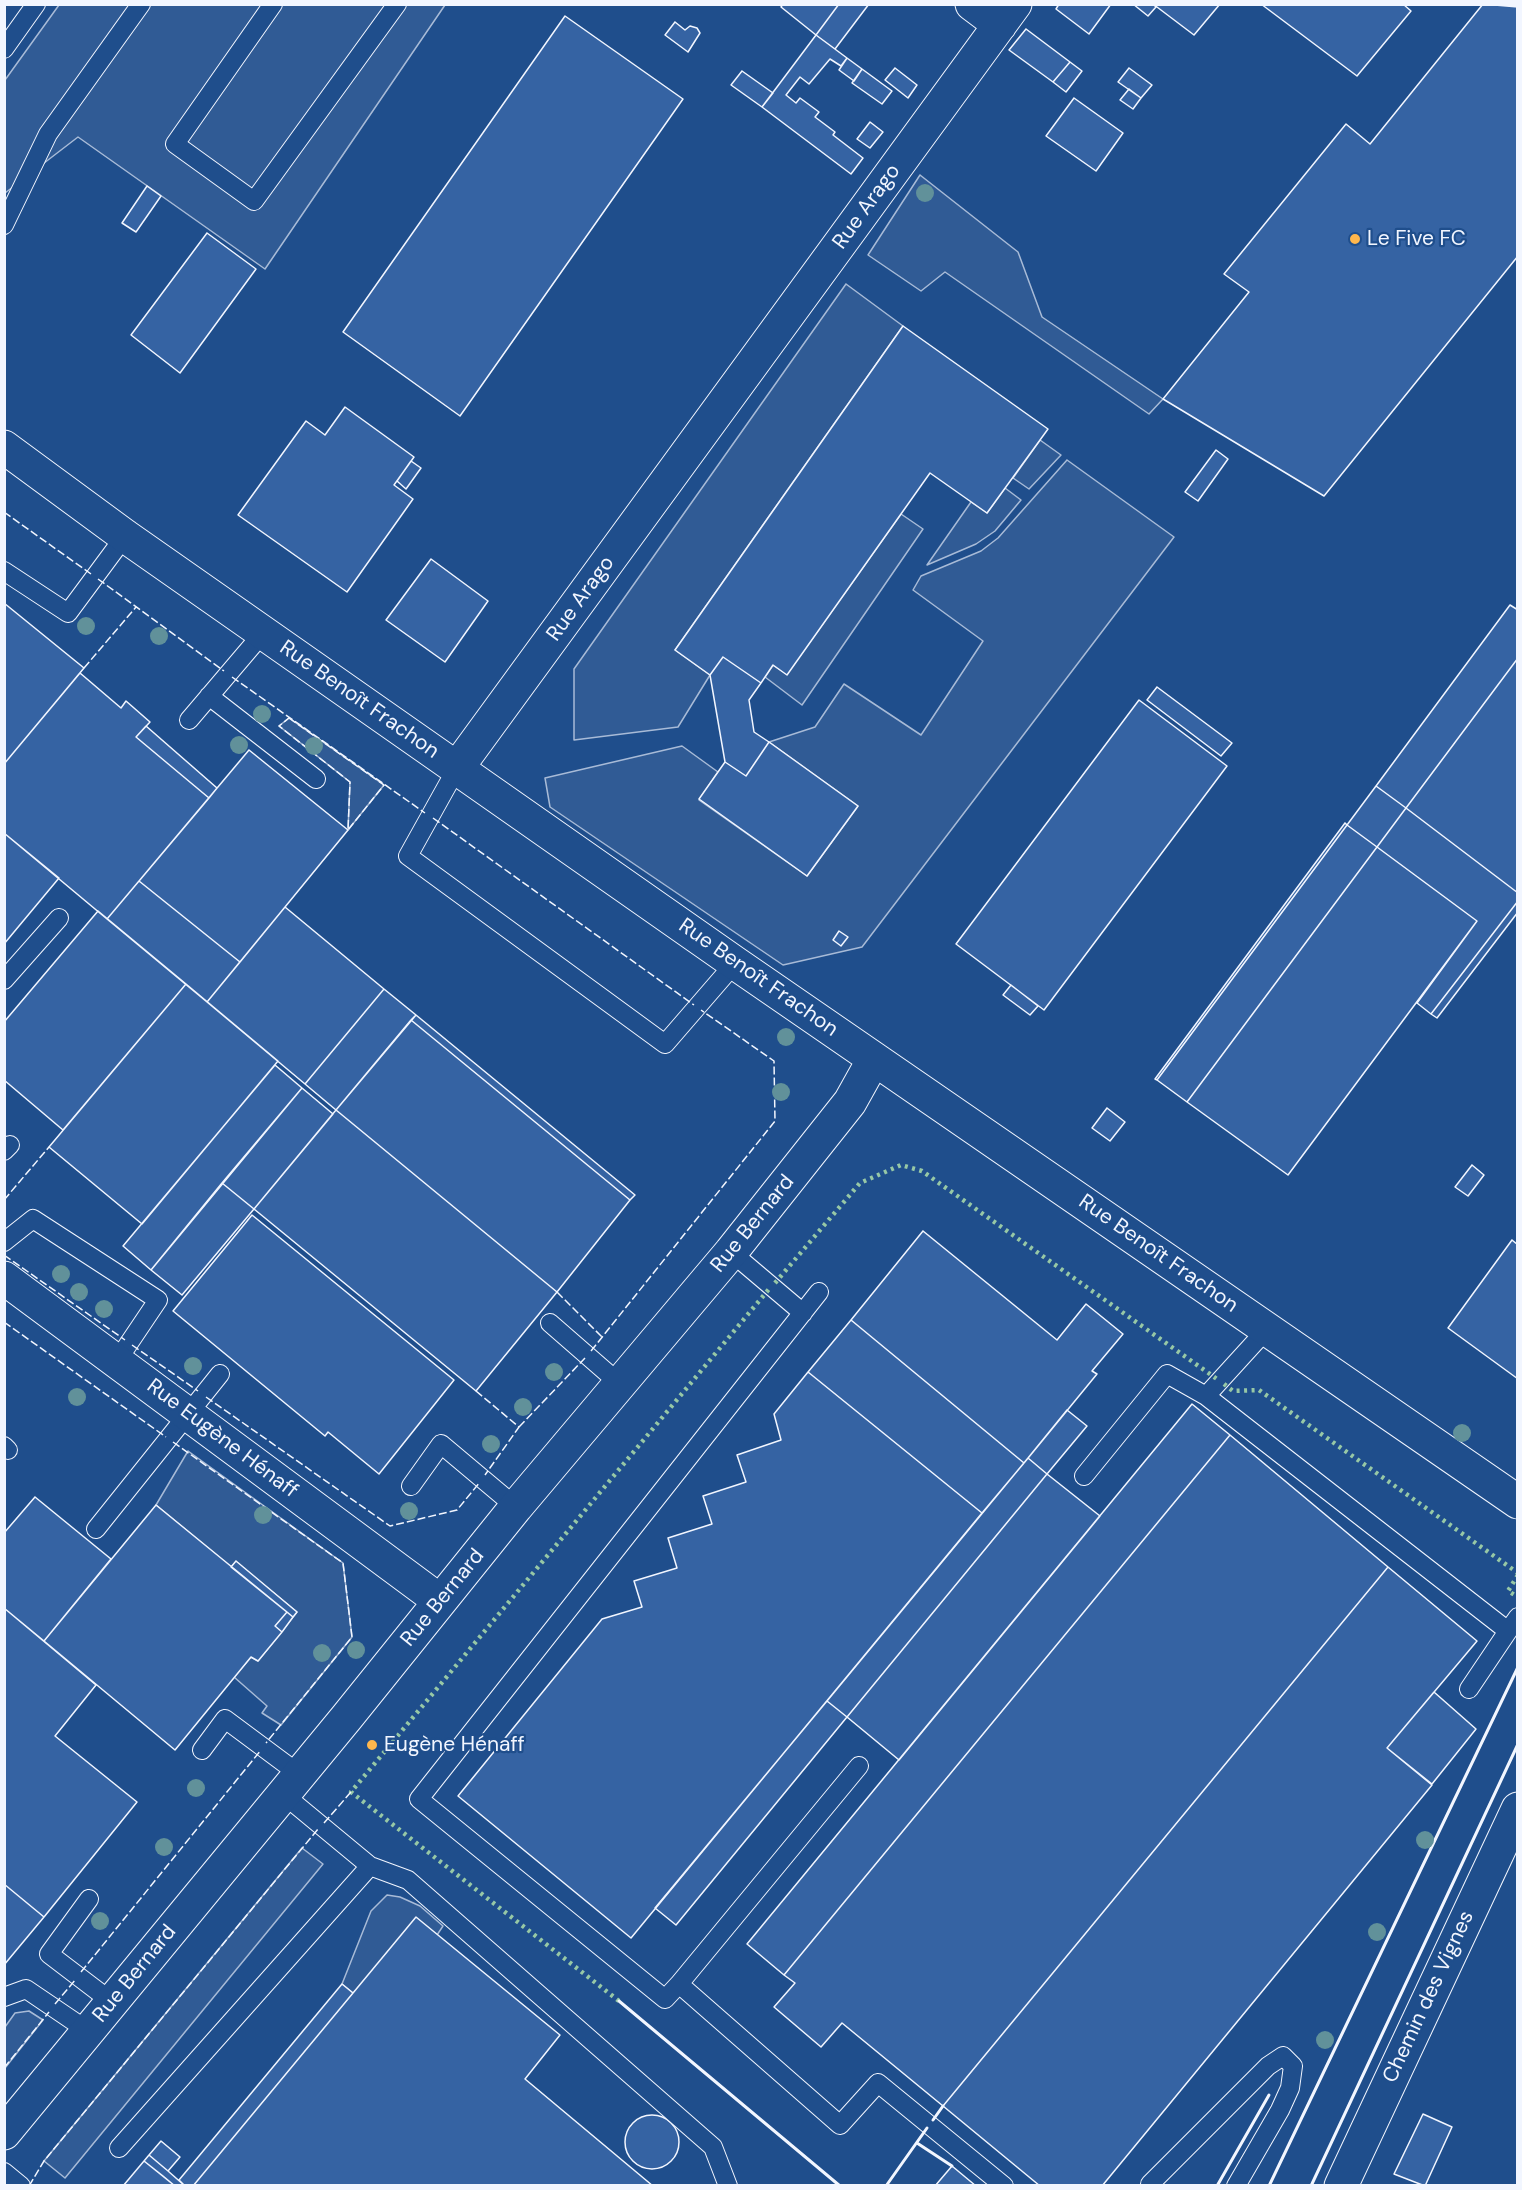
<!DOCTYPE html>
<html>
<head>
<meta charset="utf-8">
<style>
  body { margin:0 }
  #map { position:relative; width:1522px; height:2190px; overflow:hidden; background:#1f4e8c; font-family:"DM Sans",sans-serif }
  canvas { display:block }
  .frame { position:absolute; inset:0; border:6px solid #f2f6ff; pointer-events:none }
</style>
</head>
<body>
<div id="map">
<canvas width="1522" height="2190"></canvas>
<div class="frame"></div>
</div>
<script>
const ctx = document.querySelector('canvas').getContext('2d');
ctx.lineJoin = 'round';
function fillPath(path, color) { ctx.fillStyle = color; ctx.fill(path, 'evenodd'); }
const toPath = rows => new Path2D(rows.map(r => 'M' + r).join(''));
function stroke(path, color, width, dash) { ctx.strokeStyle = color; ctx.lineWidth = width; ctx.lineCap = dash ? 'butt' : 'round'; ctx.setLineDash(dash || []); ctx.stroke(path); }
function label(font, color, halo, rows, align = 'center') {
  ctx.font = font + ' "DM Sans",sans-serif'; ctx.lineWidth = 4.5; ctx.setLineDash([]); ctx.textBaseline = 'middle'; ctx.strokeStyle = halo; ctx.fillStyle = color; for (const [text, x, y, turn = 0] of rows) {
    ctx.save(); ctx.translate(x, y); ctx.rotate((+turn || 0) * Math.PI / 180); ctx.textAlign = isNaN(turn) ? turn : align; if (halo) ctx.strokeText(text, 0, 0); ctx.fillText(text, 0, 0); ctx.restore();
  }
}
const built = toPath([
  [59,5,445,5,265,269,78,137,5,193,5,80,59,5],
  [920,175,1018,252,1042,317,1163,399,1149,414,945,272,921,291,868,255,920,175],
  [846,284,903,326,675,650,710,675,678,727,574,740,574,669,846,284],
  [1040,440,1061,455,1029,489,1013,478,1040,440],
  [1067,460,1174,537,862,947,783,965,550,807,545,778,682,746,718,772,699,800,807,876,858,806,769,742,815,727,844,684,921,735,983,641,913,590,921,576,981,551,998,538,1067,460],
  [1005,488,1021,500,995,531,976,544,927,565,971,502,987,513,1005,488],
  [901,514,923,529,802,705,765,677,773,665,787,674,901,514],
  [289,718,384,785,348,830,350,782,279,726,289,718],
  [188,1451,343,1563,352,1637,281,1725,262,1713,267,1706,234,1677,251,1657,258,1661,297,1612,236,1562,231,1567,156,1505,188,1451],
  [302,1848,323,1864,65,2178,44,2161,302,1848],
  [387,1895,400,1897,420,1906,443,1926,437,1935,353,1993,342,1984,371,1911,387,1895],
  [29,2011,43,2020,5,2068,5,2027,15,2013,29,2011]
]);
fillPath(built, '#305b95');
stroke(built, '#a8bbd7', 1.5);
const building = toPath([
  [783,4,839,4,816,35,781,7,783,4],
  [839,4,869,4,835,49,816,35,839,4],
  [1059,4,1111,4,1089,34,1056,9,1059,4],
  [1133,4,1153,4,1156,7,1148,16,1133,4],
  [1153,4,1220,4,1194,35,1153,4],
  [1261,4,1403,4,1411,11,1357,76,1261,4],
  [1483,4,1518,7,1518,256,1324,496,1163,399,1249,292,1224,274,1346,124,1370,144,1483,4],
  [565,16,683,99,460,416,343,332,565,16],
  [675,22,685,30,690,26,697,28,700,33,688,52,665,35,675,22],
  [1026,29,1070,62,1053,82,1009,50,1026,29],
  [816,35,847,58,841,66,830,59,809,84,800,77,786,95,796,103,800,98,819,112,815,117,835,132,833,135,863,158,851,174,762,107,816,35],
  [847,58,862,69,854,81,839,70,847,58],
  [1070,62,1082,71,1066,92,1053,82,1070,62],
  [895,68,917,85,908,98,885,80,895,68],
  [1129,68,1152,85,1141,98,1118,82,1129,68],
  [862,69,892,91,882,104,852,83,862,69],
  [742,71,773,93,762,107,731,85,742,71],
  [1129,89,1141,98,1133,109,1120,100,1129,89],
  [1074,98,1123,133,1096,171,1046,136,1074,98],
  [870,122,883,132,870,148,857,139,870,122],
  [147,186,161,196,136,232,122,223,147,186],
  [207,233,256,269,180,373,131,335,207,233],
  [903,326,1048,429,987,513,930,473,787,675,773,665,761,683,723,657,710,675,675,650,903,326],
  [345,407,414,457,394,485,413,499,347,592,238,515,306,421,325,435,345,407],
  [1216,450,1228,459,1198,501,1185,492,1216,450],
  [411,461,421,468,406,489,397,481,411,461],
  [431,559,488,601,445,662,386,620,431,559],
  [4,603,84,668,4,764,4,603],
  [1510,605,1518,610,1518,658,1406,808,1376,786,1510,605],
  [723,657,761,683,749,700,754,732,769,742,746,776,725,762,710,675,723,657],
  [1518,658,1518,893,1406,808,1518,658],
  [80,673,121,708,126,701,150,722,136,737,209,798,107,919,4,833,4,764,80,673],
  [1157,687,1232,743,1221,756,1147,700,1157,687],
  [1139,700,1227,766,1044,1010,956,944,1139,700],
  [146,726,217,788,209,798,136,737,146,726],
  [769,742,858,806,807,876,699,799,725,762,746,776,769,742],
  [249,750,348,830,240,962,139,881,249,750],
  [1376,786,1406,808,1377,847,1347,825,1376,786],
  [1406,808,1518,893,1518,901,1431,1014,1417,1003,1477,921,1377,847,1406,808],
  [1345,823,1347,825,1157,1080,1155,1079,1345,823],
  [1347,825,1377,847,1187,1102,1157,1080,1347,825],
  [4,833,59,878,4,944,4,833],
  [1377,847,1477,921,1288,1175,1187,1102,1377,847],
  [139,881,240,962,207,1002,107,919,139,881],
  [1518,901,1518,912,1437,1018,1431,1014,1518,901],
  [285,907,384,989,305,1084,207,1002,285,907],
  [98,911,186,984,63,1130,4,1080,4,1022,98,911],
  [839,931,848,937,841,946,833,940,839,931],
  [186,984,278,1061,142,1224,49,1147,186,984],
  [1011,985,1038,1006,1030,1015,1003,995,1011,985],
  [384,989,416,1015,336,1110,305,1084,384,989],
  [416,1015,635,1195,630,1200,411,1020,416,1015],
  [411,1020,630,1200,557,1292,336,1110,411,1020],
  [275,1065,302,1088,151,1270,123,1246,275,1065],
  [302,1088,333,1114,254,1209,222,1183,302,1088],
  [1107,1108,1125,1122,1110,1141,1092,1128,1107,1108],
  [336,1110,557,1292,476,1391,254,1209,336,1110],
  [1472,1165,1484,1175,1468,1196,1455,1187,1472,1165],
  [222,1183,254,1209,182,1295,151,1270,222,1183],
  [252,1215,454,1380,379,1474,328,1432,325,1436,173,1311,252,1215],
  [923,1231,1057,1340,1086,1304,1123,1334,1092,1371,1097,1374,1024,1463,851,1320,923,1231],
  [1512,1240,1518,1245,1518,1379,1448,1328,1512,1240],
  [851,1320,1024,1463,982,1513,808,1372,851,1320],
  [808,1372,982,1513,631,1938,458,1796,602,1619,642,1607,634,1581,677,1568,668,1538,712,1524,703,1496,746,1482,737,1455,781,1440,774,1414,808,1372],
  [1192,1404,1230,1435,784,1975,747,1944,1192,1404],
  [1067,1410,1087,1426,1047,1474,1028,1458,1067,1410],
  [1230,1435,1388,1567,943,2106,842,2023,821,2047,774,2007,795,1983,784,1975,1230,1435],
  [1028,1458,1047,1474,847,1717,827,1701,1028,1458],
  [1047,1474,1100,1516,899,1760,847,1717,1047,1474],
  [35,1497,111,1559,44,1641,4,1608,4,1533,35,1497],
  [156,1505,287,1612,275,1626,282,1632,258,1661,251,1657,175,1750,44,1641,156,1505],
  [236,1561,297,1612,293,1617,231,1567,236,1561],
  [1388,1567,1477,1641,1387,1748,1432,1785,1102,2186,1040,2186,943,2106,1388,1567],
  [4,1608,96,1685,55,1736,137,1802,44,1917,4,1884,4,1608],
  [287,1612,293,1617,282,1632,275,1626,287,1612],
  [1434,1692,1476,1729,1432,1784,1387,1748,1434,1692],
  [827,1701,847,1717,676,1925,655,1908,827,1701],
  [4,1884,44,1917,4,1965,4,1884],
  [416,1917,560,2035,525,2079,653,2186,193,2186,416,1917],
  [342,1984,353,1993,193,2186,185,2186,179,2180,342,1984],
  [1423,2114,1452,2127,1425,2186,1394,2174,1423,2114],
  '625 2142a27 27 0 1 1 54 0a27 27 0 1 1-54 0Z',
  [161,2141,180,2157,168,2171,149,2155,161,2141],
  [149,2155,168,2171,185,2186,175,2186,144,2161,149,2155],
  [144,2161,163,2176,175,2186,123,2186,144,2161],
  [952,2166,976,2186,935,2186,952,2166]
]);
fillPath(building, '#3563a3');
stroke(building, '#f2f6ff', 1.5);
const lane = toPath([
  [273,4,175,144,254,201,397,4],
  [4,49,36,4],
  [4,225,48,134,141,4],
  [4,571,68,613,125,536],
  [209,696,316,779],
  [189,720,263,633],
  [457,768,408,856,665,1044,735,963],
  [4,980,59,918],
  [4,1151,10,1145],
  [4,1242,33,1219,158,1300,117,1361],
  [731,1252,803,1313],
  [550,1323,620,1384],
  [1206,1396,1508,1631,1518,1617],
  [4,1446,8,1450],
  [1084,1476,1167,1374,1206,1396,1267,1329],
  [411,1486,441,1444,516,1507],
  [96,1529,220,1374],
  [1469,1689,1508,1631],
  [202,1750,225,1719,299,1774],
  [859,1766,679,1984,840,2125,878,2083,1004,2186],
  [370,1866,408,1880,713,2147,728,2186],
  [89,1899,49,1954,112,2002],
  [679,1984,665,1999,419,1799,819,1292],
  [4,1997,26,1989,88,2031],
  [119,2148,370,1866,283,1794],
  [4,2172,21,2186],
  [1150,2184,1268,2066,1283,2056,1293,2066,1290,2088,1280,2110,1236,2186]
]);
const street = toPath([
  [972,4,1000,25],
  [4,447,125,536,735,963,1518,1502],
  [457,768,1015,4],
  [4,1278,440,1601],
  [4,2133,347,1717,516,1507,731,1252,850,1102,874,1059],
  [1341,2186,1518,1809]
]);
stroke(lane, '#f2f6ff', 20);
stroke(street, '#f2f6ff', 35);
stroke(lane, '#1f4e8c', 18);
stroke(street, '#1f4e8c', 33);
stroke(toPath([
  [775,1283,860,1183,901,1165,922,1171,1217,1379],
  [1224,1384,1233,1391,1259,1390,1518,1573],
  [1518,1575,1508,1591,1518,1597],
  [619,2001,351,1792,769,1289]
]), '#97c8a6', 4.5, [3, 4.5]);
stroke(toPath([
  [4,512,91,574],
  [98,579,224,671],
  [84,668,136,607],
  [232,677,425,813],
  [289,718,384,785,348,830,350,782,279,726,289,718],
  [433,818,694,1005],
  [4,1200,49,1147],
  [4,1255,125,1340],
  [557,1292,602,1337],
  [4,1322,166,1437],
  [132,1345,198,1391],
  [591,1351,775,1121,774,1061,701,1010],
  [476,1391,519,1427,485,1475],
  [206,1397,390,1526,457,1510,480,1482],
  [519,1427,585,1358],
  [173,1442,343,1563,352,1637,266,1743],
  [324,1823,351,1792],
  [81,1972,261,1750],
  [55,2004,76,1979],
  [4,2068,49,2012],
  [29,2186,44,2161,318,1829]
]), '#f2f6ff', 1.5, [8, 3]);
stroke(toPath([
  [619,2001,840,2186],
  [933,2120,943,2106],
  [917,2143,952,2166],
  [886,2186,927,2128],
  [1217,2186,1269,2095],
  [1269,2186,1518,1667],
  [1311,2186,1518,1744]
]), '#f2f6ff', 3);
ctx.fillStyle = '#61919a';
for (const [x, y] of [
  [925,193],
  [86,626],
  [159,636],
  [262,714],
  [239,745],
  [314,746],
  [786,1037],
  [781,1092],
  [61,1274],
  [79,1292],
  [104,1309],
  [193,1366],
  [554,1372],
  [77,1397],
  [523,1407],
  [1462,1433],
  [491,1444],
  [409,1511],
  [263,1515],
  [356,1650],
  [322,1653],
  [196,1788],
  [1425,1840],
  [164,1847],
  [100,1921],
  [1377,1932],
  [1325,2040]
]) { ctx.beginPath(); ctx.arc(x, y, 9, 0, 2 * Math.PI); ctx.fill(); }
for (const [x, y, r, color] of [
  [1355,239,6,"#ffb74d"],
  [372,1745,6,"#ffb74d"]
]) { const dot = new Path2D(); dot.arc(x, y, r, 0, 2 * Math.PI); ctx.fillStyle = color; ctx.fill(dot); stroke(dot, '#1f4e8c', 2); }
label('21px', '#f2f6ff', '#1f4e8c', [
  ["Rue Arago",867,207,-54],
  ["Rue Arago",581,599,-54],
  ["Rue Benoît Frachon",359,700,35],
  ["Rue Benoît Frachon",758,978,35],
  ["Rue Bernard",753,1224,-51],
  ["Rue Benoît Frachon",1158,1254,35],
  ["Rue Eugène Hénaff",222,1439,37],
  ["Rue Bernard",443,1598,-51],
  ["Rue Bernard",135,1974,-51],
  ["Chemin des Vignes",1429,1997,-65]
]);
label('21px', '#f2f6ff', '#1f4e8c', [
  ["Le Five FC",1367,239],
  ["Eugène Hénaff",384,1745]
], 'left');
</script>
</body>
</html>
